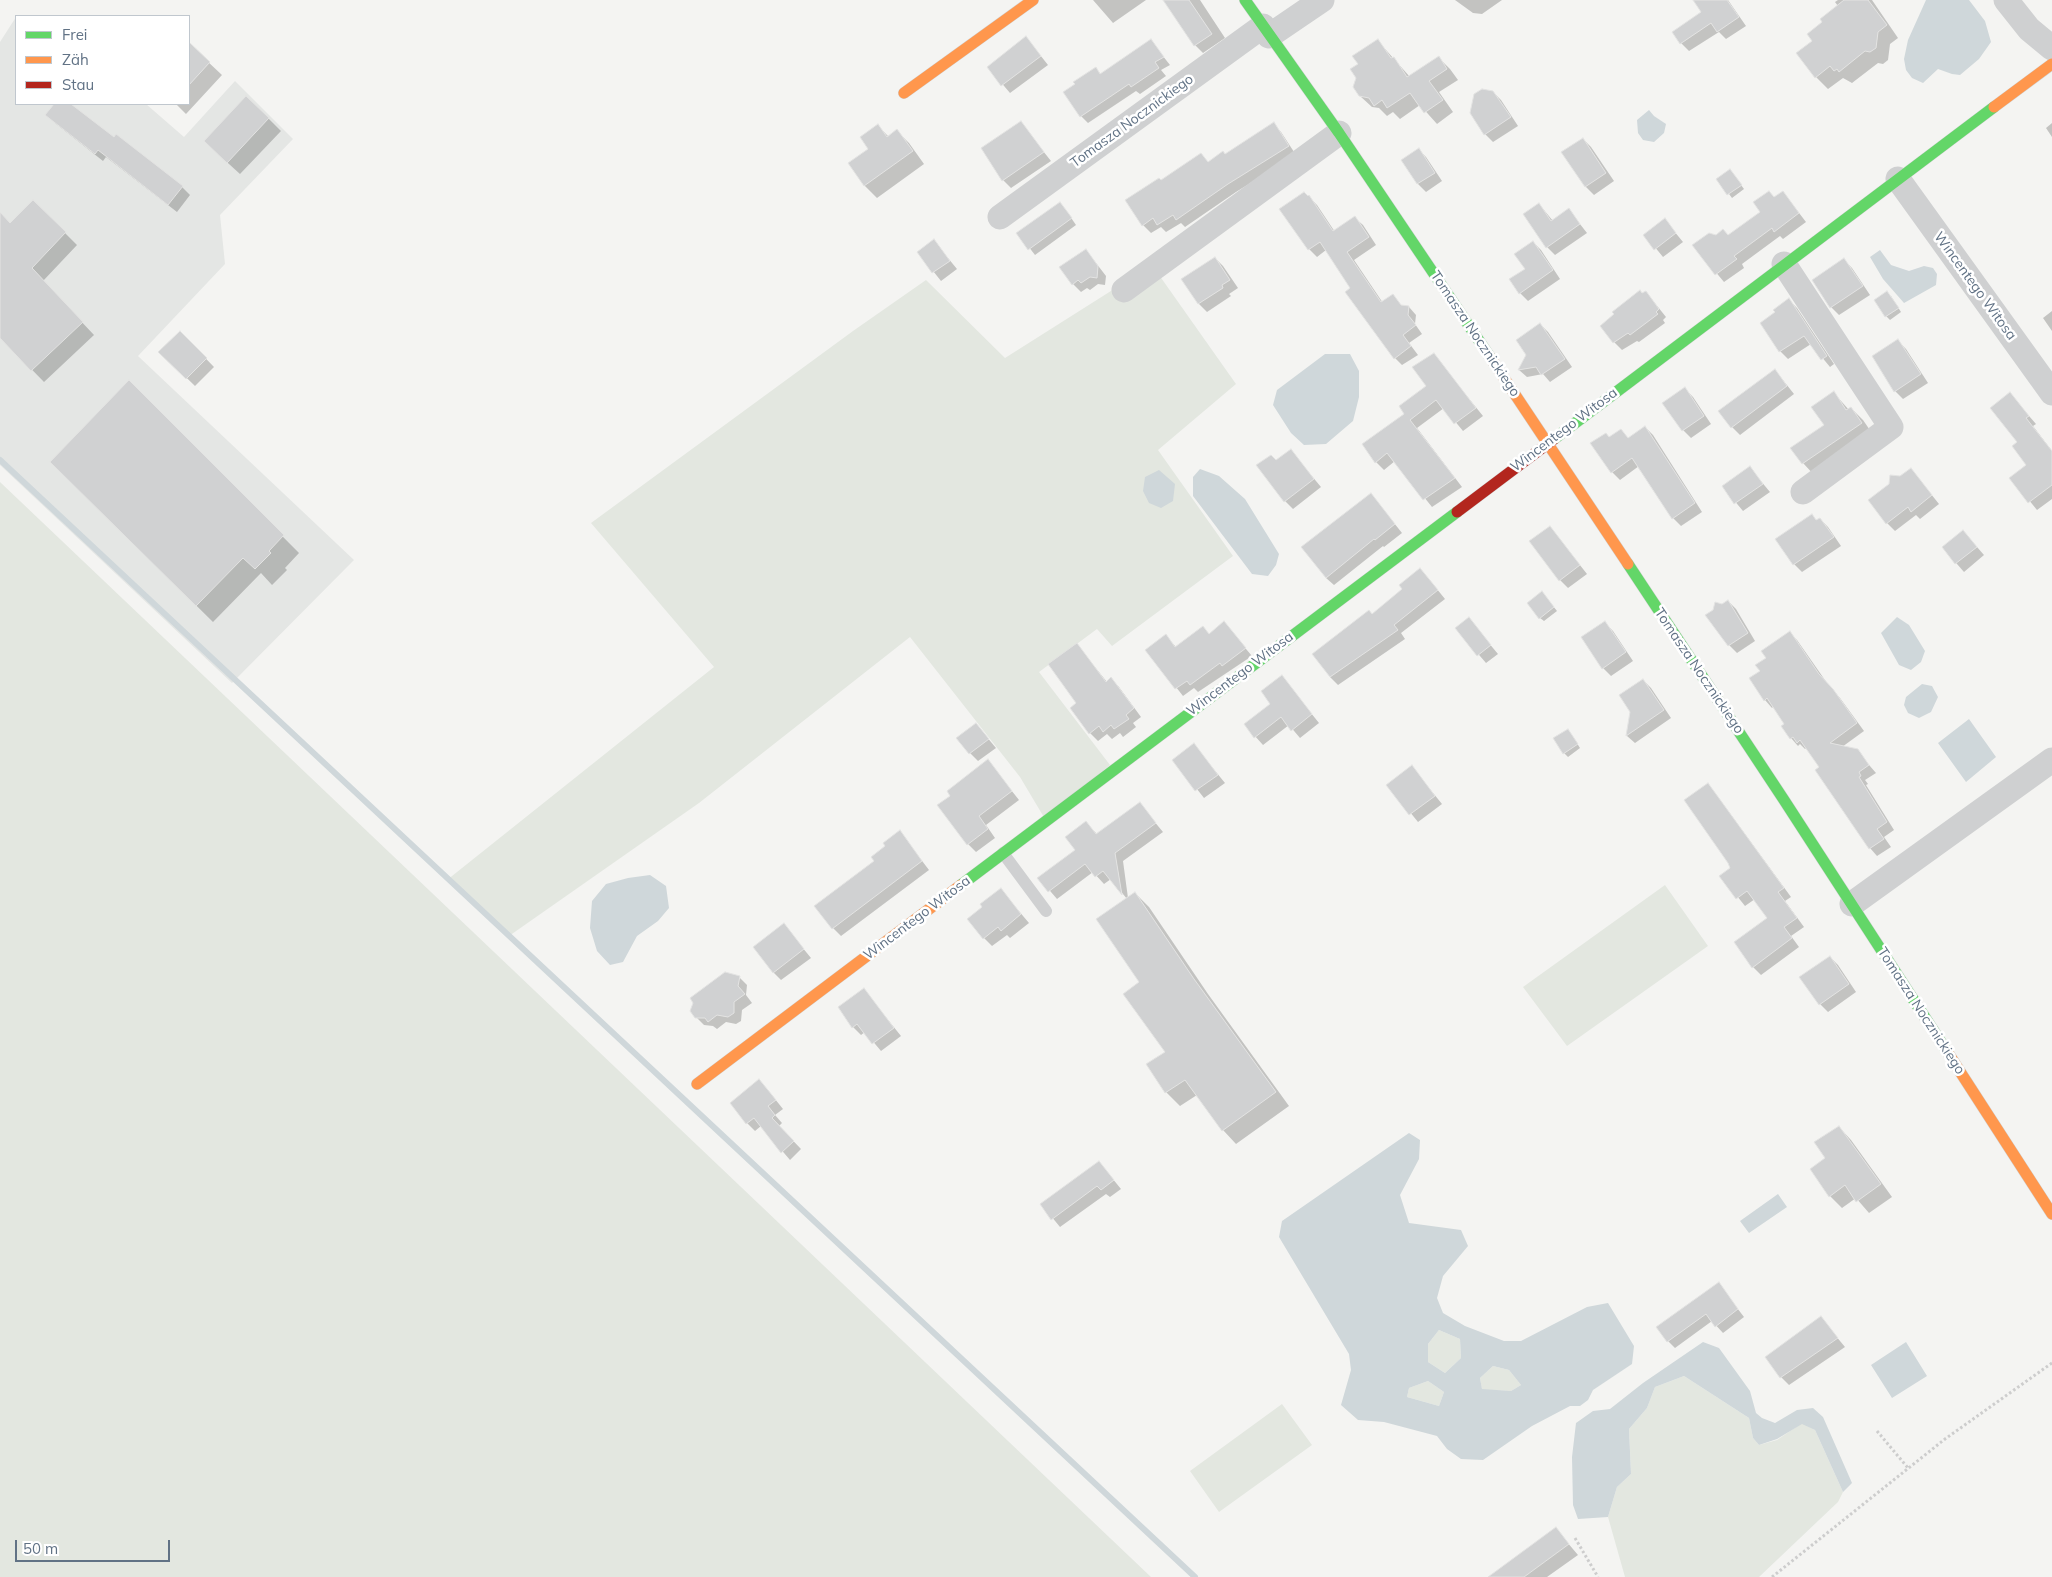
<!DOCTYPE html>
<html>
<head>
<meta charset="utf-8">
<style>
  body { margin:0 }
  #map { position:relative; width:2052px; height:1577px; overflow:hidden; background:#f4f4f2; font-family:Mulish,sans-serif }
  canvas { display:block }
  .legend { position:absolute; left:15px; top:15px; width:175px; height:90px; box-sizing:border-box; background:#fff; border:1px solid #c0c7ce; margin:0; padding:6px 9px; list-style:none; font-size:15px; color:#617285 }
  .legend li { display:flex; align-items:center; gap:10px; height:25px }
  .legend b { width:25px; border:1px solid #c0c7ce }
  .scale { position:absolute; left:15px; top:1540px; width:155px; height:22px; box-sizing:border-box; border:2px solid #617285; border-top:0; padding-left:6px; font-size:15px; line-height:18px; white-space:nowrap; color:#617285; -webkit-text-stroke:4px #fff; paint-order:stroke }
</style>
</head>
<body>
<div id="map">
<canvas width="2052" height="1577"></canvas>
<ul class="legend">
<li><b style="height:6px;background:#63d668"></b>Frei</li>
<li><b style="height:6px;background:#ff974d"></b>Zäh</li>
<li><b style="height:6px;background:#b3261e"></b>Stau</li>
</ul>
<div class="scale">50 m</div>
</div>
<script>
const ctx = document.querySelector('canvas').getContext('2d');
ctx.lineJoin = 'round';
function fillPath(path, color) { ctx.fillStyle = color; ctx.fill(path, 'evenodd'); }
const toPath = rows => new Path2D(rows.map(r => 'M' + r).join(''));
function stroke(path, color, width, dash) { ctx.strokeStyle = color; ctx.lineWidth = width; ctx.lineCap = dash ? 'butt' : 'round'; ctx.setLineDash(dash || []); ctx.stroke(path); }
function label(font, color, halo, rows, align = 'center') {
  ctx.font = font + ' Mulish,sans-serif'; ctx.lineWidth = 5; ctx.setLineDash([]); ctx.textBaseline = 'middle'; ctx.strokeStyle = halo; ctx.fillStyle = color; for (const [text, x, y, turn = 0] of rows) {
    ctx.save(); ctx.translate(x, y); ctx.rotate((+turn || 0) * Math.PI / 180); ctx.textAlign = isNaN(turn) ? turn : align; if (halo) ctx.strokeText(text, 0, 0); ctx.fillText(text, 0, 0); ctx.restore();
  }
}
fillPath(toPath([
  [16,17,16,104,146,104,184,137,235,81,293,139,220,215,225,264,138,356,354,560,232,683,0,465,0,42]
]), '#e4e6e4');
fillPath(toPath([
  [1152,265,1236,384,1158,450,1233,556,1112,646,1097,629,1039,672,1110,765,1045,819,1020,777,910,637,699,803,509,936,447,880,714,667,591,523,853,331,926,280,1005,358],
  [0,482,1151,1577,0,1577],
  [1665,885,1708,946,1567,1046,1523,987],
  [1439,1330,1460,1339,1461,1358,1445,1373,1428,1362,1428,1344],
  [1493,1366,1509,1370,1521,1385,1511,1391,1482,1390,1480,1378],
  [1684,1376,1749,1418,1753,1438,1759,1445,1777,1440,1802,1423,1815,1430,1843,1492,1838,1502,1759,1577,1625,1577,1608,1517,1617,1487,1631,1474,1629,1429,1647,1408,1655,1387],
  [1428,1381,1444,1392,1439,1406,1407,1397,1409,1388],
  [1282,1404,1312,1445,1219,1512,1190,1471]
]), '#e3e7e0');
fillPath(toPath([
  [1926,0,1969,0,1985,21,1991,42,1979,59,1960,75,1952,74,1938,69,1923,83,1912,78,1906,70,1904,59,1908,40],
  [1649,110,1654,116,1666,124,1664,133,1654,142,1643,140,1638,133,1637,120],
  [1880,250,1891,265,1909,271,1924,266,1933,268,1937,274,1936,285,1904,303,1883,279,1870,257],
  [1325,354,1350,354,1359,371,1359,397,1353,421,1326,444,1304,445,1291,433,1273,405,1277,390],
  [1200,469,1219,476,1245,499,1279,554,1276,565,1268,576,1252,574,1193,496,1193,477],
  [1159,470,1175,484,1173,501,1161,508,1149,503,1143,491,1145,477],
  [1897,617,1909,625,1925,651,1921,662,1911,670,1899,665,1881,633],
  [1922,684,1932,686,1938,697,1931,712,1919,718,1908,713,1904,705,1906,697],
  [1969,719,1996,757,1966,782,1938,743],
  [650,875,666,886,669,908,658,921,637,936,623,962,610,965,597,951,590,928,592,901,606,884,628,878],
  [1409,1133,1420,1140,1419,1159,1400,1195,1409,1223,1461,1230,1468,1246,1443,1276,1437,1298,1443,1313,1465,1326,1504,1341,1521,1341,1587,1307,1608,1303,1634,1346,1632,1364,1593,1390,1588,1400,1580,1406,1570,1406,1532,1426,1483,1460,1461,1459,1447,1449,1437,1436,1384,1422,1358,1420,1341,1405,1351,1370,1349,1354,1279,1237,1282,1221],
  [1439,1330,1460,1339,1461,1358,1445,1373,1428,1362,1428,1344],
  [1493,1366,1509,1370,1521,1385,1511,1391,1482,1389,1480,1378],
  [1428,1381,1444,1392,1439,1406,1407,1397,1409,1388],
  [1778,1194,1787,1207,1749,1233,1740,1221],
  [1703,1342,1719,1348,1750,1391,1756,1413,1762,1418,1775,1423,1797,1410,1813,1408,1823,1417,1852,1483,1843,1492,1815,1430,1802,1424,1777,1439,1759,1445,1753,1438,1749,1418,1684,1376,1655,1387,1647,1408,1629,1429,1631,1474,1617,1487,1608,1517,1578,1519,1573,1505,1572,1457,1576,1423,1593,1411,1610,1409,1643,1383],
  [1906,1342,1927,1376,1892,1398,1871,1365]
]), '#cfd7da');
fillPath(toPath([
  [1093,0,1146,0,1113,23],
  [1165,0,1200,0,1225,38,1203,53,1195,45],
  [1455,0,1502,0,1482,14,1473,13],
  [1697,0,1728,0,1746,26,1726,39,1719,32,1689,51,1681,43,1703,12],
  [1838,0,1872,0,1898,38,1890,44,1888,60,1883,64,1878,63,1852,83,1843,78,1828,89,1816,77,1814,41,1824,22,1838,6,1835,2],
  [1151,41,1170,65,1161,70,1166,76,1140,94,1136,91,1088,123,1081,116,1077,85,1095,69,1101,74],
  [1378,41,1410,77,1439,58,1450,69,1458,80,1439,92,1453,112,1437,124,1420,105,1400,119,1393,112,1387,116,1379,108,1372,107,1360,96,1360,64],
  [189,44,222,75,186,114,176,104,189,104],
  [1033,46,1048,65,1010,93,988,67],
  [1493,92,1501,100,1518,126,1493,142,1485,134,1471,113],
  [55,104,69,104,114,139,117,135,182,187,190,195,177,212,106,157,103,161,55,123,47,115],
  [268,118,281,131,240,174,218,154],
  [1020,122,1051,161,1011,188,1003,180],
  [2052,123,2052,137,2046,128],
  [1273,124,1281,132,1296,155,1236,192,1185,227,1181,223,1166,232,1161,227,1151,233,1143,225,1201,155,1209,163,1225,155],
  [878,126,889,137,897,131,909,143,924,164,877,198,864,185,870,149],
  [1583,139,1591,147,1614,181,1594,195,1586,187,1563,153],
  [1418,149,1426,157,1442,181,1426,192,1418,184,1402,160],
  [1730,170,1744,189,1732,198,1718,179],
  [1783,192,1806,222,1783,239,1780,236,1742,264,1744,268,1724,282,1694,246,1729,236,1762,212],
  [1309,197,1317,205,1335,232,1355,218,1363,225,1376,245,1354,260,1383,303,1393,296,1402,306,1409,307,1416,315,1415,324,1422,334,1409,343,1418,355,1402,365,1395,358,1326,250,1317,257,1309,249,1281,209],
  [1539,204,1553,221,1569,210,1587,233,1555,255,1547,247],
  [1065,209,1076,225,1035,255,1018,233],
  [0,214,10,225,65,233,77,245,43,281,94,335,44,382,0,337],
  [1665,220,1683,242,1663,257,1645,235],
  [934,241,957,269,941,281,918,252],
  [1533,242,1541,250,1560,279,1528,301,1520,293],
  [1086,250,1106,276,1105,285,1098,284,1090,290,1087,288,1081,292,1073,284],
  [1215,258,1223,266,1238,288,1229,294,1231,296,1207,312,1199,304,1183,279],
  [1844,260,1852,268,1870,295,1839,315,1831,307,1814,280],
  [1646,292,1666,317,1663,320,1665,323,1639,342,1637,341,1622,350,1614,342,1643,294],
  [1891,296,1901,312,1890,320,1886,316],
  [1789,300,1797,308,1834,364,1830,367,1811,344,1788,359,1780,351,1777,313],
  [2052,311,2052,331,2043,318],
  [1540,324,1548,332,1572,367,1550,382,1543,374,1527,377,1519,370],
  [180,332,214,367,195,386,160,352],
  [1898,341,1906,349,1928,383,1903,399,1895,391],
  [1433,354,1483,416,1463,431,1444,408,1417,428,1462,487,1432,507,1395,461,1384,470,1376,462,1406,414,1428,387],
  [1775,370,1794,394,1740,435,1732,427],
  [129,382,299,553,285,568,287,570,272,585,261,573,213,622,51,462],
  [1685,389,1693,397,1711,424,1691,438,1683,430],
  [1834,393,1849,410,1851,408,1863,420,1874,436,1815,476,1803,463,1825,426],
  [2010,394,2036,424,2033,426,2052,451,2052,499,2037,510,2011,478,2028,465,2019,443],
  [1645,427,1653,435,1702,512,1681,526,1673,518,1639,466,1620,480,1612,472,1610,438,1621,431,1629,439],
  [1291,451,1321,487,1293,509,1285,501,1277,462],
  [1750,468,1770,492,1743,511,1723,487],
  [1911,469,1939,504,1920,519,1916,515,1895,531,1887,523,1900,477],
  [1371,494,1402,533,1384,547,1383,546,1334,585,1326,578],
  [1812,516,1817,521,1820,519,1828,527,1841,546,1802,572,1794,564],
  [1550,527,1587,574,1568,588,1560,580],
  [1963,531,1984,555,1964,572,1943,548],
  [1428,578,1445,599,1401,633,1405,639,1338,685,1330,677,1372,615],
  [1545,596,1557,611,1544,621,1540,618],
  [1728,601,1736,609,1755,641,1737,653,1729,645,1723,605],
  [1468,618,1498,654,1486,663,1456,628],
  [1224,623,1252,656,1198,692,1194,688,1183,696,1147,650,1166,636,1176,647,1203,628,1210,635],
  [1605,623,1613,631,1633,661,1611,676,1603,668],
  [1789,633,1797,640,1827,683,1840,698,1864,731,1842,747,1857,751,1876,773,1865,780,1868,784,1866,785,1894,830,1884,837,1891,847,1877,856,1870,848,1807,748,1805,749,1800,744,1798,746,1791,738,1786,724,1774,706,1772,708,1765,700,1761,671,1768,658],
  [1077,645,1107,682,1111,679,1119,687,1141,717,1133,723,1136,727,1123,737,1120,733,1112,739,1107,734,1098,741,1090,733,1078,703],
  [1282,677,1319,723,1300,738,1289,725,1263,745,1245,725,1272,704],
  [1643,680,1651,688,1671,718,1635,743,1627,736,1632,711],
  [976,724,996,748,978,761,970,753],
  [1571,734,1580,748,1568,757,1564,753],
  [1194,745,1225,783,1204,798,1174,760],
  [988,761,1019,800,986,825,995,838,976,852,968,844,952,796],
  [1412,767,1442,804,1418,822,1388,785],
  [1707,785,1715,793,1791,897,1785,901,1804,927,1791,936,1799,947,1761,975,1753,967,1769,918,1755,899,1745,906,1721,876,1732,868],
  [1139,803,1163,832,1123,861,1128,898,1135,893,1149,907,1208,994,1289,1106,1236,1144,1223,1130,1197,1095,1180,1106,1166,1092,1148,1064,1167,1052,1141,982,1127,899,1111,879,1104,884,1093,872,1057,899,1039,878,1077,850,1086,823,1097,834],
  [900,832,929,870,841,936,833,928,876,861],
  [1001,890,1029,923,1010,938,1007,935,992,946,984,938,984,907],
  [784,925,811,958,781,980,773,972],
  [1830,957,1838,965,1856,992,1828,1012,1820,1004],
  [739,977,747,985,746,995,752,1003,742,1010,741,1021,736,1024,726,1022,717,1029,713,1026,704,1025,696,1017,694,1002],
  [864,990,901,1036,881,1051,865,1032,861,1035,853,1027],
  [767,1089,783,1109,775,1115,782,1123,779,1126,801,1149,790,1160,761,1126,755,1131,747,1123],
  [1839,1127,1851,1140,1892,1197,1869,1213,1856,1198,1842,1208,1830,1196,1827,1158],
  [1099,1162,1121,1189,1110,1197,1106,1194,1060,1227,1042,1205],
  [1718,1283,1744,1317,1723,1333,1712,1321,1675,1348,1668,1341],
  [1821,1318,1845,1347,1789,1385,1781,1377],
  [1556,1529,1578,1555,1547,1577,1489,1577]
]), '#0003');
stroke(toPath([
  [0,460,1195,1577]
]), '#cfd7da', 6);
const building = toPath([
  [1163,0,1189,0,1212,34,1194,46,1163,0],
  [1693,0,1727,0,1739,17,1717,32,1711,23,1680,44,1672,32,1701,12,1693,0],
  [1844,0,1868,0,1887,25,1878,32,1876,48,1870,52,1865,51,1839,72,1837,69,1834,71,1830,66,1815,78,1796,53,1812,41,1807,34,1822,22,1820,19,1844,0],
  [1026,36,1041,56,1001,86,987,67,1026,36],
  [1151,39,1164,57,1155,62,1159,68,1131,87,1129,84,1080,117,1063,92,1075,84,1073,82,1096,67,1100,74,1151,39],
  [1378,39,1391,58,1394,57,1407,77,1439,56,1447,69,1429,81,1443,100,1424,113,1410,93,1387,108,1382,100,1374,106,1369,98,1359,96,1353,87,1356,78,1350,69,1358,64,1352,56,1378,39],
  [189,42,210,62,189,85,189,42],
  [1482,89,1493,91,1511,117,1484,135,1470,113,1474,94,1482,89],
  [246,96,269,118,227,163,204,141,246,96],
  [54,104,71,104,114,137,116,134,183,186,168,205,98,150,95,154,45,115,54,104],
  [1021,121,1044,152,1002,181,981,148,1021,121],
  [1274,122,1289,146,1228,184,1176,220,1173,215,1157,225,1153,218,1142,226,1125,200,1159,178,1161,180,1201,153,1208,162,1223,151,1225,154,1274,122],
  [878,124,887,137,897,129,913,151,864,186,848,163,868,149,860,137,878,124],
  [1583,138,1606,173,1585,187,1561,152,1583,138],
  [1419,148,1435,173,1417,184,1401,160,1419,148],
  [1730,169,1742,185,1727,195,1716,179,1730,169],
  [1769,191,1774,197,1783,191,1799,213,1774,232,1772,228,1734,256,1737,259,1715,275,1692,245,1709,233,1716,235,1723,229,1728,235,1760,212,1753,202,1769,191],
  [1304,192,1308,196,1309,195,1333,231,1355,216,1369,237,1347,252,1381,302,1393,294,1401,305,1409,306,1408,315,1416,325,1403,335,1411,346,1394,359,1345,292,1350,288,1320,242,1308,250,1279,209,1304,192],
  [33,200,66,232,32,268,83,322,31,371,0,338,0,212,10,223,33,200],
  [1060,202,1072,218,1028,250,1016,233,1060,202],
  [1539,203,1551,221,1569,208,1580,224,1546,248,1523,214,1539,203],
  [1665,218,1676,233,1654,250,1643,235,1665,218],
  [934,239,950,261,932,273,917,252,934,239],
  [1533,241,1553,270,1519,294,1509,279,1525,269,1514,254,1533,241],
  [1086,249,1098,266,1097,278,1090,277,1081,283,1078,280,1072,285,1059,267,1086,249],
  [1215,257,1230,280,1222,285,1223,288,1198,304,1181,279,1215,257],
  [1844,258,1863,286,1830,308,1812,280,1844,258],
  [1640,290,1642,293,1646,291,1659,309,1656,312,1658,314,1630,335,1628,333,1613,343,1600,326,1614,314,1612,312,1640,290],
  [1887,291,1899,308,1885,317,1874,300,1887,291],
  [1789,298,1827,356,1821,360,1804,336,1779,352,1760,323,1775,312,1773,310,1789,298],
  [1540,323,1565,359,1541,375,1536,367,1518,370,1526,355,1516,340,1540,323],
  [180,331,207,358,186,379,158,352,180,331],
  [1898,339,1921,374,1894,392,1872,356,1898,339],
  [1434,353,1476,408,1454,424,1436,400,1410,420,1455,478,1423,500,1387,453,1375,463,1362,444,1404,414,1399,406,1426,386,1412,367,1434,353],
  [1775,369,1787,386,1731,428,1718,411,1775,369],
  [129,380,284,535,269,551,271,553,255,569,243,558,196,606,50,462,129,380],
  [1685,387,1704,416,1682,431,1662,403,1685,387],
  [1834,391,1846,410,1851,407,1862,423,1802,464,1790,448,1824,425,1811,407,1834,391],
  [2010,392,2029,416,2026,418,2052,451,2052,485,2028,503,2009,478,2026,465,2012,446,2017,442,1990,408,2010,392],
  [1645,426,1695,503,1672,519,1632,458,1611,473,1590,443,1606,433,1609,437,1621,429,1628,438,1645,426],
  [1291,449,1314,479,1284,502,1256,465,1271,455,1276,460,1291,449],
  [1750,466,1763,484,1734,504,1722,486,1750,466],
  [1911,468,1932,495,1911,512,1908,507,1886,524,1868,500,1889,484,1890,475,1900,476,1911,468],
  [1371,493,1395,524,1375,540,1374,539,1326,578,1301,547,1371,493],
  [1812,514,1816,520,1820,518,1834,537,1793,565,1775,539,1812,514],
  [1550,526,1580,565,1559,581,1529,541,1550,526],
  [1963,530,1977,547,1955,564,1942,547,1963,530],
  [1420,568,1438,590,1394,625,1398,630,1330,677,1312,654,1369,610,1372,614,1402,589,1399,585,1420,568],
  [1542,591,1554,607,1539,619,1527,603,1542,591],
  [1728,600,1748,633,1728,646,1705,615,1713,610,1715,602,1722,604,1728,600],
  [1469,617,1491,645,1477,656,1455,628,1469,617],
  [1224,621,1246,648,1222,666,1220,663,1190,685,1187,681,1175,689,1145,650,1166,634,1175,647,1203,626,1209,634,1224,621],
  [1605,621,1626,652,1602,669,1581,637,1605,621],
  [1790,631,1819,674,1833,689,1857,723,1830,743,1858,749,1869,765,1859,772,1861,776,1859,777,1887,822,1877,829,1884,839,1869,849,1815,770,1819,767,1800,740,1797,743,1793,737,1790,739,1781,726,1784,724,1767,698,1764,701,1749,678,1760,671,1755,665,1766,658,1761,651,1790,631],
  [1077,643,1106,682,1111,677,1134,708,1126,715,1129,719,1114,729,1111,725,1103,732,1099,726,1089,734,1070,708,1076,703,1048,664,1077,643],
  [1282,675,1312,714,1291,731,1281,717,1254,738,1244,724,1270,704,1261,691,1282,675],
  [1643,679,1664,710,1626,736,1630,712,1619,695,1643,679],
  [976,723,989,739,969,754,956,738,976,723],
  [1568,729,1578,744,1563,754,1553,738,1568,729],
  [1194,743,1218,775,1195,791,1172,760,1194,743],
  [988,759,1012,791,979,816,988,829,967,845,937,805,950,796,947,791,988,759],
  [1412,765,1435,796,1409,815,1386,785,1412,765],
  [1708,783,1784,888,1778,892,1797,918,1784,927,1792,938,1752,968,1734,942,1767,918,1747,891,1736,899,1719,876,1730,868,1728,863,1684,800,1708,783],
  [1140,802,1156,823,1115,853,1122,895,1103,871,1095,877,1085,864,1048,892,1037,878,1075,850,1065,837,1086,821,1096,834,1140,802],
  [900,830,922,861,832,929,814,906,874,861,871,857,885,846,883,843,900,830],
  [1001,888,1021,914,1001,931,998,927,983,939,967,919,982,907,980,904,1001,888],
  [1135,892,1194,979,1276,1092,1222,1131,1185,1080,1165,1093,1146,1064,1165,1052,1123,994,1139,982,1096,919,1135,892],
  [784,923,804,949,773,973,753,947,784,923],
  [1830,956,1849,984,1819,1005,1799,977,1830,956],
  [725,972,740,976,738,986,745,994,734,1002,734,1013,728,1017,717,1015,708,1022,705,1018,695,1018,690,1011,693,1003,690,998,725,972],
  [864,988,894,1028,872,1044,857,1024,852,1028,838,1007,864,988],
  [759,1079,776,1100,768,1106,775,1115,772,1118,794,1141,781,1153,754,1118,746,1124,730,1103,759,1079],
  [1839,1126,1881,1184,1856,1202,1845,1185,1829,1197,1810,1169,1825,1158,1814,1142,1839,1126],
  [1099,1161,1114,1180,1101,1190,1097,1186,1051,1220,1040,1204,1099,1161],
  [1719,1282,1738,1309,1715,1327,1706,1314,1667,1342,1656,1327,1719,1282],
  [1821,1316,1838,1338,1780,1378,1765,1357,1821,1316],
  [1556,1527,1569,1544,1524,1577,1488,1577,1556,1527]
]);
fillPath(building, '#d0d1d2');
stroke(building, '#e3e3e2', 1);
const fast = toPath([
  [1245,0,1339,133,1490,357],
  [1554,439,1994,107],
  [1628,564,1784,800,1948,1053],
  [961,885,1457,512]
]);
const slow = toPath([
  [904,93,1033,0],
  [1994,107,2052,64],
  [1490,357,1628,564],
  [1948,1053,2052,1214],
  [697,1084,961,885]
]);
const jam = toPath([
  [1457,512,1554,439]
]);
stroke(fast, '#d0d2d3', 12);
stroke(slow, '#d0d2d3', 12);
stroke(jam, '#d0d2d3', 12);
stroke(toPath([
  [1877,1431,1908,1468],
  [1575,1538,1598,1577],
  [1772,1577,1945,1439,2052,1363]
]), '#cdcdcd', 3, [2.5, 2.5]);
stroke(toPath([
  [1003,853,1046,911]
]), '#cfd0d1', 12);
stroke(toPath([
  [2006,0,2029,29,2052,48],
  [1269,36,1322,0],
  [1898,179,2052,393],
  [1000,217,1263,26],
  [1784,264,1891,427,1803,492],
  [1124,290,1339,133],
  [1852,904,2052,760]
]), '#cfd0d1', 25);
stroke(fast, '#63d668', 11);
stroke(slow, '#ff974d', 11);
stroke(jam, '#b3261e', 11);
label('14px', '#617285', '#fff', [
  ["Tomasza Nocznickiego",1132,121,-36],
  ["Wincentego Witosa",1975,286,54],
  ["Tomasza Nocznickiego",1475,334,56],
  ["Wincentego Witosa",1564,430,-37],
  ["Tomasza Nocznickiego",1699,671,56],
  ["Wincentego Witosa",1240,674,-37],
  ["Wincentego Witosa",917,918,-37],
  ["Tomasza Nocznickiego",1921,1011,57]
]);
</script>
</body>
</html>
